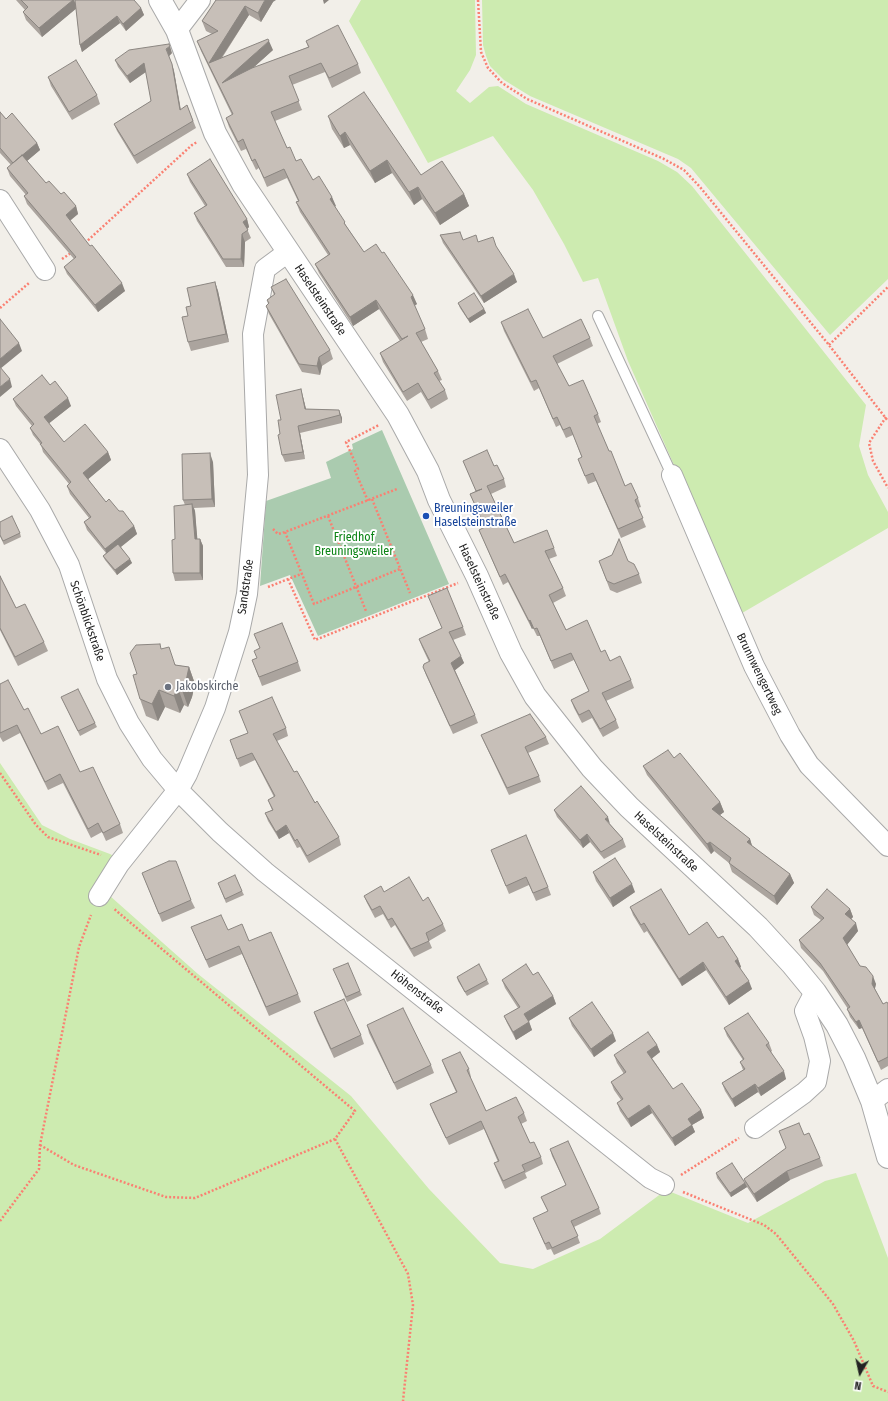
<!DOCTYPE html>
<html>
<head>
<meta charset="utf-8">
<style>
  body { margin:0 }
  #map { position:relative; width:888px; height:1401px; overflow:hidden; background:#f2efe9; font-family:"Fira Sans Condensed",sans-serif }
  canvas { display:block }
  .north { position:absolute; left:840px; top:1353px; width:40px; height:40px; -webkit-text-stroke:3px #fff; paint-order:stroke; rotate:189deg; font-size:11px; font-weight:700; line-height:16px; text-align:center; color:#222 }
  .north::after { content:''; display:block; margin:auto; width:14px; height:18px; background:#222; clip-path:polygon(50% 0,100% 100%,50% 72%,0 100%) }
</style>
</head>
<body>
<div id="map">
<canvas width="888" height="1401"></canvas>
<div class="north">N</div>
</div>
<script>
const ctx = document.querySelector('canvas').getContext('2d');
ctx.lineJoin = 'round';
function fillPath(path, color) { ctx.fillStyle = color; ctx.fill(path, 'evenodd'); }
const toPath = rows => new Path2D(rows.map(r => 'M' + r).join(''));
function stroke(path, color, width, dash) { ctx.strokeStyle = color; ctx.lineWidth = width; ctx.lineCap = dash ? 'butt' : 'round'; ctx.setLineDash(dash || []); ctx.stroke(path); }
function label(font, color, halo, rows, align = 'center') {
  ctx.font = font + ' "Fira Sans Condensed",sans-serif'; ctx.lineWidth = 4; ctx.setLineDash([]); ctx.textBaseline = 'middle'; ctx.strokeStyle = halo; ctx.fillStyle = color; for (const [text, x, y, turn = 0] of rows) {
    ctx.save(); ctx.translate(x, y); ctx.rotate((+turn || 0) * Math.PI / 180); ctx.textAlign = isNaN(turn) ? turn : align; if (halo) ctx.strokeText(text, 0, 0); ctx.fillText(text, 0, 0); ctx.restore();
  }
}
fillPath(toPath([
  [361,0,475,0,476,55,470,70,456,91,470,103,489,87,498,86,526,104,658,161,677,172,692,186,866,405,859,446,868,475,888,512,888,528,737,616,700,524,628,361,598,278,583,282,564,244,533,190,493,136,428,163,349,21],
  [482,0,888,0,888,279,830,335,691,168,678,159,530,96,504,80,490,66,486,56,483,45],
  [0,763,42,825,70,839,110,854,127,864,110,896,198,974,351,1096,429,1189,500,1263,533,1269,600,1239,666,1190,748,1223,825,1181,856,1173,888,1258,888,1401,0,1401]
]), '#cdebb0');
fillPath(toPath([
  [382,430,449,584,318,636,290,575,260,586,266,501,331,478,326,462,353,449,352,444]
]), '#aacbaf');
const service = toPath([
  [598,316,672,475]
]);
const minor = toPath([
  [177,30,200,0],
  [0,200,45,270],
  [0,449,40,510,69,565,107,679,129,723,152,759,178,790,220,832,265,872,650,1178,664,1185],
  [672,475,754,666,790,735,809,765,888,846],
  [99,896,119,864,178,790,187,774,215,708,239,632,247,594,258,475,253,334,265,269,288,252],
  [872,1101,888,1089],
  [755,1128,804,1093,816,1082,820,1061,814,1036,805,1011,815,992]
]);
const tertiary = toPath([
  [160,0,177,30,215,133,243,184,398,415,428,471,439,500,477,576,511,653,535,696,592,768,629,807,758,927,792,964,815,992,837,1025,854,1058,872,1101,888,1157]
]);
stroke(service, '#a9a9a9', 12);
stroke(minor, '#a9a9a9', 22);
stroke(tertiary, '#a9a9a9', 24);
stroke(toPath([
  [478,0,481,52,488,68,502,83,527,99,664,159,684,170,700,187,829,345,888,421],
  [85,243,192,145,197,142],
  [62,259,71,253],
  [0,308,29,283],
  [829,345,888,287],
  [886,417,869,443,873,461,888,488],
  [372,499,410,593],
  [368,501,355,471,358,469,346,442,379,425],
  [328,516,366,611],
  [273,529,278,534,285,532,397,489],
  [285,532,314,604,400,569],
  [288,579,315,640,458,583],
  [268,587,301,574],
  [0,773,36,825,48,837,101,855],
  [335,1139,408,1274,413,1305,403,1401],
  [40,1145,74,1165,166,1197,195,1198,335,1139,355,1111,113,908],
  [681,1175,739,1138],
  [683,1192,764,1225,776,1234,833,1304,854,1341,873,1386,888,1392],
  [0,1221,39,1169,40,1145,79,947,91,915]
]), '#fa8072', 2.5, [2, 2]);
stroke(service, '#fff', 10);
stroke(minor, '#fff', 20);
stroke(tertiary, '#fff', 22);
fillPath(toPath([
  [16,0,74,0,76,7,141,8,144,15,126,31,120,23,82,52,80,45,76,8,42,37,26,20,23,12,25,10],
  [216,0,273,2,261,22,249,15,222,58,273,50,253,68,308,47,306,41,358,64,361,73,332,88,325,72,292,85,302,110,275,121,287,148,296,161,313,180,332,197,335,207,347,227,364,252,417,304,414,306,425,329,428,339,421,342,438,371,442,380,439,381,445,390,448,399,431,409,421,392,407,401,383,362,380,353,400,341,379,309,353,326,319,273,315,264,328,255,300,212,296,202,298,201,287,178,267,187,259,168,256,170,246,149,241,151,229,127,226,118,232,115,201,51,197,41,212,34,206,31,202,21],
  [172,53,169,56,174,71,181,110,187,105,196,128,137,164,117,131,114,124,151,101,146,72,130,83,118,67,115,60],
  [48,77,97,95,100,104,72,120,51,86],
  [0,112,6,119,37,143,40,150,27,161,46,183,76,206,78,214,70,221,125,291,98,312,67,274,64,267,74,259,27,204,24,196,26,195,10,176,7,168,11,165,0,153],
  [328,116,421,175,464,194,469,206,440,225,422,199,414,205,392,173,375,183,350,145,344,148,332,129],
  [187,174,247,219,249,227,247,229,251,238,245,242,244,267,226,267,197,221,194,213,205,206,190,182],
  [460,232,463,240,478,242,517,282,484,303,443,243,440,235],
  [215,282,218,291,229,342,191,351,188,342,188,316],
  [271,287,330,350,333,359,322,366,320,375,302,372,269,314,266,306,268,304,267,300,274,295],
  [458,303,484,309,486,313,470,323,460,308],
  [501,322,543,338,590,338,593,346,557,364,569,386,598,414,601,422,597,424,609,451,625,486,638,498,641,507,638,508,646,527,621,538,596,481,588,484,578,459,582,458,573,435,566,438,560,425,556,427,539,388,534,391,504,331],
  [50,385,71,406,49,423,64,442,108,452,111,460,88,479,106,502,119,511,134,526,137,534,121,547,132,563,117,575,105,560,103,556,106,553,87,530,84,522,89,518,70,494,67,486,69,484,43,452,41,445,33,435,30,428,32,426,16,406,13,399],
  [301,389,306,409,339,410,342,418,342,423,300,433,305,459,285,462,282,455,280,434,281,420],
  [463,461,494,466,504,479,506,487,491,494,514,543,554,548,557,556,549,559,563,588,566,596,553,603,566,630,601,652,631,680,634,688,606,701,616,720,619,728,603,737,592,718,582,723,574,708,571,700,589,691,574,660,554,669,540,636,537,636,533,628,532,629,508,582,503,585,479,530,485,528,470,494,476,491],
  [213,462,215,507,194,508,195,511,197,539,200,539,203,546,203,580,175,581,173,573,185,505,183,500],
  [0,522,20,533,21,537,4,545,0,536],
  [599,561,639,574,642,583,617,593,610,590],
  [0,576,16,608,44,642,48,651,18,666,0,630],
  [428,596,463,627,466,635,453,640,464,663,455,670,475,715,478,723,453,734,426,675,423,667,429,662,422,647,419,639,442,628],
  [161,649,176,665,189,667,195,684,192,697,188,707,184,705,180,713,165,707,158,721,146,716,140,699,137,674],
  [252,660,298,662,301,671,262,686],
  [0,684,24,710,41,734,80,772,120,824,123,833,106,841,102,832,91,838,63,783,48,790,20,733,3,742,0,737],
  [61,697,95,723,97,727,80,736],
  [239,711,286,728,288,736,277,741,294,772,339,837,341,845,309,863,300,847,297,848,289,833,279,839,268,821,265,813,272,810,268,800,274,797,255,760,240,767,230,740,248,733],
  [481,735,546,737,549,744,528,753,539,776,541,782,509,795,484,742],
  [674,758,720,802,724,812,719,815,750,839,752,846,790,874,794,883,777,905,732,872,729,863,714,851,711,854,647,775,643,766],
  [554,810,610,824,623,839,626,847,604,859,590,842,583,848,557,817],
  [491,850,548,887,551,895,536,901,529,885,509,894],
  [593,872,635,892,613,907,596,881],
  [142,873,191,900,195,908,162,922],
  [218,883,242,891,244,895,226,903],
  [384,892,423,901,443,924,446,931,429,941,432,948,414,957,395,925,391,928,383,914,375,918,367,903,364,896],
  [630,907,689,935,718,938,738,959,741,967,740,968,752,989,729,1005,706,970,682,986,647,931,644,933,633,915],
  [811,907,850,909,853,917,851,919,858,931,847,945,860,966,876,984,875,989,883,1004,888,1004,888,1066,881,1070,862,1028,859,1029,850,1017,847,1009,848,1009,823,971,801,948,799,940,821,920,814,915],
  [191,927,228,930,249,941,298,994,301,1002,269,1016,242,954,209,968],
  [335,973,360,991,362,995,347,1002],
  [533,975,553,996,556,1004,529,1021,532,1030,516,1040,507,1023,504,1016,518,1008,505,988,502,980],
  [457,977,487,980,489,984,467,996,458,981],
  [314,1012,361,1035,364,1044,334,1058,317,1021],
  [569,1018,616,1041,594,1057,572,1026],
  [367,1025,431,1065,434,1073,397,1090,369,1033],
  [724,1028,769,1043,772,1051,771,1052,786,1079,761,1096,758,1092,735,1107,725,1091,722,1083,743,1070,740,1062,743,1060,727,1036],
  [657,1045,660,1052,652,1058,673,1089,701,1110,704,1118,692,1125,695,1132,675,1146,652,1113,631,1127,620,1111,617,1103,621,1100,614,1090,611,1082,624,1074,617,1063,614,1055],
  [442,1060,469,1069,471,1077,470,1077,486,1111,524,1113,527,1121,521,1124,530,1143,541,1157,543,1164,525,1173,527,1178,505,1189,497,1171,494,1163,498,1162,484,1129,449,1145,433,1112,430,1104,456,1092,445,1068],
  [779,1131,804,1135,820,1158,823,1166,790,1180,757,1202,747,1187,731,1197,717,1178,716,1173,745,1183,744,1179,786,1148],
  [550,1149,599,1208,601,1214,574,1227,580,1243,554,1255,551,1249,547,1250,533,1218,548,1212,541,1197,566,1185,552,1156]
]), '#aba49e');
fillPath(toPath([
  [73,0,74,0,77,8,42,37,39,28],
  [265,0,276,0,273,2,261,22,258,13],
  [323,0,329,0,324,4],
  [245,6,249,15,212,72,209,63],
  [141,8,144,15,126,31,123,24],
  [117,16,120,23,82,52,80,45],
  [269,41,273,50,226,92,222,83],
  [170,46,172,53,169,56,166,49],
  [144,63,147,71,130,83,127,76],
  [172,64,174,71,182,118,180,110],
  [345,132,350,145,344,148,340,136],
  [37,143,40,150,15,171,13,163],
  [387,160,392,173,375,183,370,171],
  [418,187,422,199,414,205,409,192],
  [464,194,469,206,440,225,435,213],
  [332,197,336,206,333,208,330,199],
  [76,206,78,214,68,222,66,215],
  [247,219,249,227,246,230,243,222],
  [242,234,245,242,244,267,241,259],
  [514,274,517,282,484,303,481,296],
  [215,282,218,291,229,342,226,334],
  [122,283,125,291,98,312,95,305],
  [413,295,417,304,414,306,411,297],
  [376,300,379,309,353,326,350,317],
  [484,309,486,313,470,323,468,319],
  [19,343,22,351,0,369,0,359],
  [319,357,322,366,320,375,317,366],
  [10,379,12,387,0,397,0,387],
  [301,389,308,417,305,409],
  [68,398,71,406,47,425,44,417],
  [339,410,342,418,342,423,340,415],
  [298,426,300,433,305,459,303,452],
  [108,452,111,460,86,481,83,473],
  [210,453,213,462,215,507,212,499],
  [192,504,195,511,198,546,195,539],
  [134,526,137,534,108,557,105,549],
  [200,539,203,546,203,580,200,573],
  [130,559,132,563,117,575,115,570],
  [530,620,533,628,532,629,529,621],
  [461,656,464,663,454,671,451,663],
  [189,667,195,684,192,697,188,707,182,690],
  [178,688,184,705,180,713,174,696],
  [159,690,165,707,158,721,152,704],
  [720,802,724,812,715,819,712,809],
  [608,817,610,824,605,819],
  [286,825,289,833,279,839,276,832],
  [587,834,590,842,583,848,580,840],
  [750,839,753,849,747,842],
  [710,842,714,851,711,854,707,844],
  [790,874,794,883,777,905,774,896],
  [632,884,635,892,613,907,610,898],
  [850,909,853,917,848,922,845,914],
  [856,923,858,931,846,946,843,938],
  [738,959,741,967,738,969,735,961],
  [703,962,706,970,682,986,679,979],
  [873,976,876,984,874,991,872,984],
  [749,981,752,989,729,1005,726,997],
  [553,996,556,1004,527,1022,524,1014],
  [859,1020,862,1028,859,1029,856,1022],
  [529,1022,532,1030,516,1040,513,1032],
  [613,1033,616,1041,594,1057,591,1049],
  [657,1045,660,1052,650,1060,647,1052],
  [784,1071,786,1079,761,1096,758,1088],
  [755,1084,758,1092,735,1107,732,1099],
  [649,1105,652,1113,631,1127,628,1119],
  [701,1110,704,1118,692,1125,695,1132,675,1146,672,1138,688,1119],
  [787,1171,790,1180,757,1202,754,1194],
  [745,1183,747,1187,731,1197,730,1193]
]), '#8b8681');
const building = toPath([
  [21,0,73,0,39,28,23,12,28,7,21,0],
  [75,0,134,0,141,8,123,24,117,16,80,45,75,0],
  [216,0,265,0,258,13,245,6,209,63,268,39,269,41,222,83,252,68,309,47,306,41,338,25,358,64,329,78,321,63,289,76,299,101,271,112,287,148,290,147,296,161,301,159,313,180,319,176,332,197,330,199,345,222,344,223,364,252,376,244,382,253,384,252,413,295,411,297,425,329,416,333,438,371,434,373,445,390,428,400,418,383,403,392,380,353,408,336,402,339,376,300,350,317,315,264,330,254,296,202,299,201,284,169,264,178,255,159,252,161,243,139,238,142,226,118,233,114,197,41,218,31,202,21,216,0],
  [169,44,170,46,166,49,172,64,180,110,187,105,193,121,134,156,114,124,151,101,144,63,127,76,115,60,129,50,169,44],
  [76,60,97,95,69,112,48,77,76,60],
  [364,92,421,175,442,161,464,194,435,213,418,187,409,192,387,160,370,171,345,132,340,136,328,116,364,92],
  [0,112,6,119,12,113,37,143,13,163,0,148,0,112],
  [22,155,46,183,49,181,61,194,64,192,76,206,66,215,90,246,92,245,122,283,95,305,64,267,76,257,24,196,28,193,7,168,22,155],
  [210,159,247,219,243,222,248,230,242,234,241,259,223,259,194,213,207,205,187,174,210,159],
  [460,232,463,240,476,235,478,242,493,237,496,246,514,274,481,296,440,235,460,232],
  [286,279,330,350,319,357,317,366,299,364,266,306,269,303,267,300,275,294,271,287,286,279],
  [215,282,226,334,188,342,182,317,188,316,186,307,191,306,187,288,215,282],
  [474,293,484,309,468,319,458,303,474,293],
  [528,309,543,338,581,319,590,338,553,356,569,386,583,380,598,414,594,416,609,451,611,451,625,486,631,483,638,498,635,500,643,518,618,529,593,473,585,476,578,459,582,457,570,427,563,430,557,417,553,419,536,380,531,382,501,322,528,309],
  [0,319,19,343,0,359,0,319],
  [0,367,10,379,0,387,0,367],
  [42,375,50,385,55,381,68,398,44,417,64,442,85,424,108,452,83,473,106,502,109,499,119,511,123,511,134,526,105,549,84,522,91,517,67,486,71,482,40,444,42,443,30,428,34,424,13,399,42,375],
  [301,389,305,409,339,410,340,415,298,426,303,452,282,455,278,435,280,434,278,420,281,420,276,395,301,389],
  [487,450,494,466,497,465,504,479,487,486,514,543,547,530,554,548,545,551,563,588,549,595,566,630,587,620,601,652,605,650,610,661,620,656,631,680,602,693,616,720,600,729,589,710,579,715,571,700,589,691,571,653,551,661,537,628,534,629,530,620,529,621,505,574,500,577,479,530,485,527,470,494,482,489,476,491,463,461,487,450],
  [210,453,212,499,183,500,182,454,210,453],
  [192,504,195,539,200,539,200,573,173,573,172,540,175,539,174,506,192,504],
  [12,516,20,533,3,541,0,535,0,522,12,516],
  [619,539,628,561,634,564,639,574,614,584,607,581,599,561,612,555,619,539],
  [118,544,130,559,115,570,103,556,118,544],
  [0,576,16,608,25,604,44,642,15,657,0,628,0,576],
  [447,588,463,627,449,632,461,656,451,663,475,715,450,726,423,667,424,664,430,661,419,639,442,628,428,596,447,588],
  [282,623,298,662,259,677,252,660,257,658,254,651,260,648,254,634,282,623],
  [160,644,161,649,169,647,175,665,189,667,186,681,182,690,178,688,174,696,159,690,152,704,140,699,133,675,137,674,130,653,136,645,160,644],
  [8,680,24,710,28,708,41,734,58,726,80,772,93,767,120,824,103,833,98,823,88,829,60,774,45,782,17,725,0,733,0,684,8,680],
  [78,689,95,723,78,731,61,697,78,689],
  [272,697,286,728,273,734,294,772,297,771,315,803,317,801,339,837,307,856,297,839,295,841,286,825,276,832,265,813,273,810,268,800,275,796,252,753,237,759,230,740,248,733,239,711,272,697],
  [530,714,546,737,525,747,539,776,507,788,481,735,530,714],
  [668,750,674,758,680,753,720,802,712,809,750,839,747,842,790,874,774,896,729,863,731,858,710,842,707,844,643,766,668,750],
  [581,786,608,817,605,819,623,839,601,852,587,834,580,840,554,810,581,786],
  [526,835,548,887,533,893,526,877,506,886,491,850,526,835],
  [615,858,632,884,610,898,593,872,615,858],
  [169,861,176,861,191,900,159,914,142,873,169,861],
  [235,875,242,891,225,899,218,883,235,875],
  [409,877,423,901,428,897,443,924,426,933,429,941,411,949,392,918,388,920,380,906,372,910,364,896,381,886,384,892,409,877],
  [661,889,689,935,707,922,718,938,723,936,738,959,735,961,749,981,726,997,703,962,679,979,644,923,641,925,630,907,661,889],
  [827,889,850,909,845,914,856,923,843,938,860,966,866,967,873,976,872,984,883,1004,887,1002,888,1004,888,1057,878,1062,859,1020,856,1022,847,1009,850,1007,820,963,799,940,824,918,811,907,827,889],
  [221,915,228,930,242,924,249,941,271,932,298,994,266,1007,239,946,206,960,191,927,221,915],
  [348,963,360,991,346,997,333,969,348,963],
  [479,964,487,980,465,992,457,977,479,964],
  [526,964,533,975,538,972,553,996,524,1014,529,1022,513,1032,504,1016,520,1007,502,980,526,964],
  [344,999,361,1035,331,1049,314,1012,344,999],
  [592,1002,613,1033,591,1049,569,1018,592,1002],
  [403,1008,431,1065,394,1083,367,1025,403,1008],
  [748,1013,769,1043,766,1045,784,1071,758,1088,755,1084,732,1099,722,1083,745,1069,740,1062,744,1059,724,1028,748,1013],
  [648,1032,657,1045,647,1052,673,1089,682,1083,701,1110,688,1119,692,1125,672,1138,649,1105,628,1119,617,1103,623,1099,611,1082,626,1072,614,1055,648,1032],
  [460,1052,469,1069,467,1070,486,1111,516,1097,524,1113,518,1117,530,1143,534,1142,541,1157,522,1165,525,1171,503,1181,494,1163,499,1161,481,1121,446,1138,430,1104,457,1092,442,1060,460,1052],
  [799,1123,804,1135,809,1133,820,1158,787,1171,754,1194,744,1179,786,1148,779,1131,799,1123],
  [568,1141,599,1208,571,1221,578,1236,552,1248,549,1242,545,1244,533,1218,548,1211,541,1197,566,1185,550,1149,568,1141],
  [732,1163,745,1183,730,1193,716,1173,732,1163]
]);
fillPath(building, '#c7bfb8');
stroke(building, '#8b8681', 1);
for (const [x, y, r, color] of [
  [426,516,4,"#1a4fb4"],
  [168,687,4,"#6b7280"]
]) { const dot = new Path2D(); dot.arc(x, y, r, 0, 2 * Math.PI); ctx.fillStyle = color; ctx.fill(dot); stroke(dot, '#fff', 1.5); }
label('12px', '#222', '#fff', [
  ["Haselsteinstraße",320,300,56],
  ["Haselsteinstraße",479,582,65],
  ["Sandstraße",246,587,-82],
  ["Schönblickstraße",87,621,71],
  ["Brunnwengertweg",759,674,64],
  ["Haselsteinstraße",666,842,43],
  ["Höhenstraße",417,992,38]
]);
label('12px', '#164399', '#fff', [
  ["Breuningsweiler",434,509],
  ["Haselsteinstraße",434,523]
], 'left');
label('12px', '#0c8416', '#fff', [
  ["Friedhof",354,538],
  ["Breuningsweiler",354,552]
]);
label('12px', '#5b616d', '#fff', [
  ["Jakobskirche",176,687]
], 'left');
</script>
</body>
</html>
